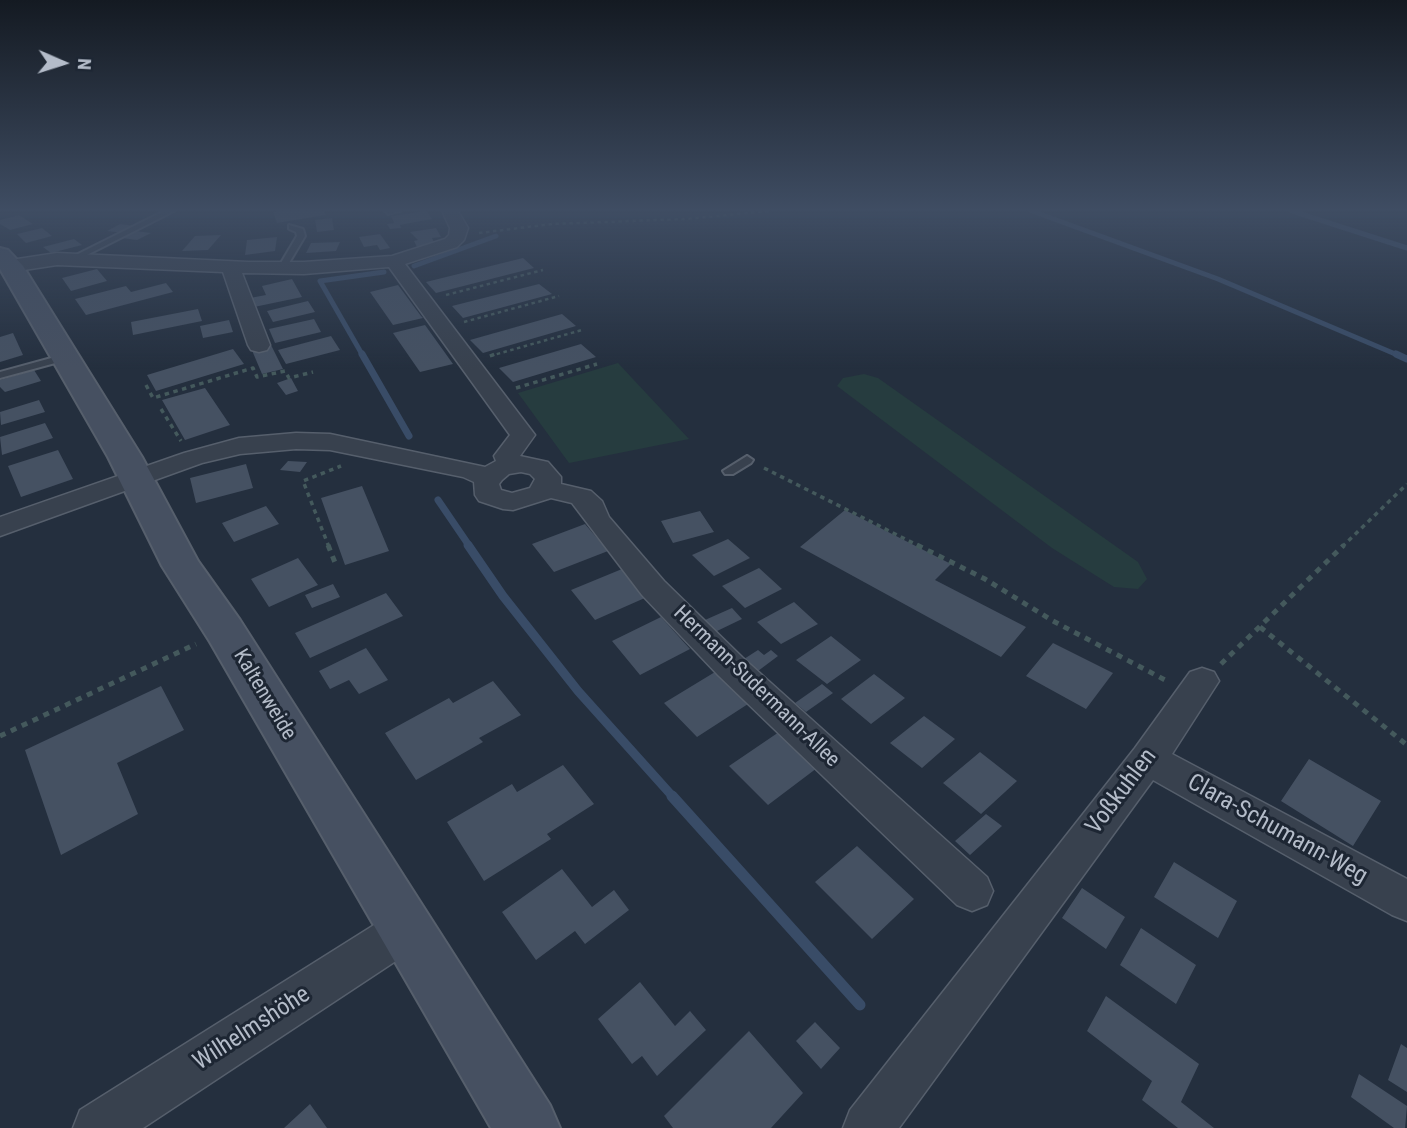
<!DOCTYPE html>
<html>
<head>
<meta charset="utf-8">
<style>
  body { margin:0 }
  #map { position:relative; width:1407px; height:1128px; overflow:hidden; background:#242f3e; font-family:"Roboto Condensed",sans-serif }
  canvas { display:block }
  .north { position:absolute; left:28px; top:28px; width:70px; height:70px; -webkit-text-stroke:5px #1d2633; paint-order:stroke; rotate:93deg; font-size:19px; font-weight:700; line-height:28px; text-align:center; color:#b4bcc9 }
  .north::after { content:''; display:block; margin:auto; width:24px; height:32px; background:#b4bcc9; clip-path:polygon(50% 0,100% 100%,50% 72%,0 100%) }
</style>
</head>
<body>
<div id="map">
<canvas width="1407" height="1128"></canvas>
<div class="north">N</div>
</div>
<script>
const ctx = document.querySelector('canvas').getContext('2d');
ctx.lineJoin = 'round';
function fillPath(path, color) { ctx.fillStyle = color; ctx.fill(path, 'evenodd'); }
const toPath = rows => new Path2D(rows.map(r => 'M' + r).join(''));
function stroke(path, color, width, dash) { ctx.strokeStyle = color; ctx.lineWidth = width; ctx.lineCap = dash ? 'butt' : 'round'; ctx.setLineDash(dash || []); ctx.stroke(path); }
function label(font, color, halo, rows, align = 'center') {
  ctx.font = font + ' "Roboto Condensed",sans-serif'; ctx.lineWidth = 6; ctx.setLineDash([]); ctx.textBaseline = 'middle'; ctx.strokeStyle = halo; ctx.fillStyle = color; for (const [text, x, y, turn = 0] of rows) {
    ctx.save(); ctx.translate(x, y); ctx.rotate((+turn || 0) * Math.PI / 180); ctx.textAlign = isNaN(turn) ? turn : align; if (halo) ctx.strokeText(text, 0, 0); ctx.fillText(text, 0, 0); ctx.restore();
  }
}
fillPath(toPath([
  [618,363,689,439,569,463,518,393],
  [864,374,878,378,1138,562,1147,579,1138,589,1114,587,1052,548,837,386,843,378]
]), '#263c3f');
stroke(toPath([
  [1032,211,1218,279,1400,356],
  [1292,211,1407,248],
  [414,266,496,236],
  [363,356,320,281,384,272]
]), '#394c67', 5);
stroke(toPath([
  [362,354,409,436],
  [1396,354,1407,359],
  [438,500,470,547]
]), '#394c67', 7);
stroke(toPath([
  [468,545,503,596,578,691,674,798]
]), '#394c67', 9);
stroke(toPath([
  [672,796,860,1005]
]), '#394c67', 11);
fillPath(toPath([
  [282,211,324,211,326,215,277,223,273,212],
  [427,211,432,219,400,225,401,228,390,229,387,224,394,223,391,216],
  [19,215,33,224,10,230,0,224,0,220],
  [332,218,334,230,317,232,315,220],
  [120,224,137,226,124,233,107,231],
  [42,228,52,236,26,243,17,234],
  [436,228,441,237,432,238,434,242,417,247,414,241,418,240,410,232],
  [136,231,151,233,137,240,122,238],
  [380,234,390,248,380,250,377,245,364,247,359,237],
  [221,235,208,250,182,251,195,236],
  [277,237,275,251,245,255,247,240],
  [74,239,82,245,51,253,43,247],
  [340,242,336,251,306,253,311,243],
  [523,258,534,268,436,293,426,282],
  [97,269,107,281,71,291,62,278],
  [292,279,302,297,254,307,250,298,266,295,262,286],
  [166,283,173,292,86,315,75,299,126,286,131,292],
  [539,284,552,294,463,318,452,306],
  [398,285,421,316,423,318,393,325,370,292],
  [308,301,315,312,273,322,267,311],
  [198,309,202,321,133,335,131,322],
  [562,314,576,326,483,353,470,340],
  [314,319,321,332,275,343,269,329],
  [229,320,233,332,203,338,200,326],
  [425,325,443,350,453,364,420,372,393,333],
  [13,333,23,355,0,362,0,337],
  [331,336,340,350,286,364,278,350],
  [270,343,283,369,262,374,251,348],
  [581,344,596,357,513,382,499,368],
  [233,349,244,364,156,391,147,375],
  [34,370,41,381,5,392,0,387,0,380],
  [291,378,298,391,286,395,277,383],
  [205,388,230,425,185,440,162,400],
  [39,400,45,412,1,425,0,412],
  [45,423,53,438,2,455,0,437],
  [58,450,73,479,21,497,8,466],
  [288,461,307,462,300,472,280,470],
  [246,464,253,488,196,503,190,478],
  [362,486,389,551,345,565,321,498],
  [266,506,279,524,234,542,222,523],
  [845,510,951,564,935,580,1026,627,1001,657,800,547],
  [700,511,714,532,673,543,661,521],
  [585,524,608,551,554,572,532,544],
  [728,539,750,558,714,576,692,555],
  [298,558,318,585,269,607,251,579],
  [759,568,782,589,745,608,722,586],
  [622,569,647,597,595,620,571,590],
  [333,584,340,597,312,608,305,595],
  [386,593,403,616,310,658,295,633],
  [794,602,818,624,781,644,757,622],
  [732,608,742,619,715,632,705,620],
  [661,617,690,649,640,675,612,641],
  [831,636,861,660,827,684,796,660],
  [1053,643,1113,673,1086,709,1026,676],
  [366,648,388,680,359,694,349,680,330,689,319,671],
  [758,650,764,655,771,650,778,656,758,671,744,659],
  [715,672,748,704,697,737,664,703],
  [874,674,905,698,871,724,841,699],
  [493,681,521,715,479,738,483,742,416,780,385,733,449,698,453,703],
  [822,684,833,693,806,712,795,703],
  [161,686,184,730,117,763,138,814,61,855,25,750],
  [924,716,955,739,922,768,890,743],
  [779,732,817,768,768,805,729,766],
  [980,752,1017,781,981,814,943,783],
  [1309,759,1381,801,1353,846,1281,801],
  [563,765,594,804,547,834,551,839,484,881,447,822,512,784,517,792],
  [986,814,1002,826,970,855,955,841],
  [857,846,914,899,872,939,815,882],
  [1174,862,1237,901,1218,938,1154,897],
  [562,869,592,907,614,890,629,910,585,944,575,931,536,960,502,912],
  [1082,888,1125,917,1106,949,1062,918],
  [1141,928,1196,965,1176,1004,1120,965],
  [640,982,675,1026,690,1011,706,1030,657,1076,642,1056,632,1064,598,1019],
  [1106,996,1199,1064,1181,1102,1214,1128,1178,1128,1142,1100,1152,1081,1087,1031],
  [815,1022,840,1048,821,1069,796,1041],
  [749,1031,803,1093,771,1128,673,1128,664,1116],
  [1401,1044,1407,1048,1407,1092,1388,1080],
  [1359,1074,1407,1106,1405,1128,1394,1128,1351,1097],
  [310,1104,327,1128,284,1128]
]), '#455162');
const lane = toPath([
  [164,211,174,211,73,262,66,260,164,211],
  [385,211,400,211,388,214,385,211],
  [289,225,303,229,305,236,286,268,282,271,278,268,297,236,296,232,289,229,289,225],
  [66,354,70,355,70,359,0,378,0,372,66,354],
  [747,456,753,460,751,463,733,474,725,474,723,471,747,456]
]);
const street = toPath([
  [442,211,458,211,468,228,464,240,457,247,405,264,535,435,520,456,548,462,561,477,561,484,591,491,602,501,609,517,664,581,742,657,987,877,993,891,987,905,972,911,957,905,718,675,642,595,572,503,551,498,513,510,503,509,479,501,475,495,474,482,463,477,330,450,296,449,240,454,202,463,0,536,0,517,184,453,239,438,296,433,330,434,485,467,496,461,494,456,510,435,389,267,304,274,242,273,270,345,267,350,259,352,251,350,248,345,223,272,57,265,11,272,2,266,11,260,57,253,248,262,304,262,392,256,445,239,449,235,450,228,442,211],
  [521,472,530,474,535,479,530,488,512,493,501,490,499,484,502,480,509,474,521,472],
  [1202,668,1214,672,1219,681,1172,754,1407,879,1407,921,1392,915,1153,780,899,1128,843,1128,850,1110,1135,748,1190,672,1202,668],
  [405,909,420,915,427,930,420,945,143,1128,73,1128,80,1110,390,915,405,909]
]);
const secondary = toPath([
  [0,248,8,250,23,266,142,457,198,561,240,620,550,1105,560,1128,491,1128,210,642,162,566,108,457,0,269,0,248]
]);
stroke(lane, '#565f6c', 4);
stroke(street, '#565f6c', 3);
stroke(secondary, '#565f6c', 4);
stroke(toPath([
  [479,233,552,224,685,219,770,211],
  [446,295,543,270],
  [464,322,559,296],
  [490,356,582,330]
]), '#44595c', 2.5, [3.5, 3.5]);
stroke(toPath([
  [490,356,495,354],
  [146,385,153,398,253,368,257,377,285,371,289,378,313,372],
  [516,388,597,364],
  [161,409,181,441],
  [764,468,921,547],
  [329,547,303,481,341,466],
  [1342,547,1407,484]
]), '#44595c', 3.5, [4.5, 4.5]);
stroke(toPath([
  [328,545,336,565],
  [917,545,985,579,1053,621,1167,681],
  [1260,627,1407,745],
  [1221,664,1344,545],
  [0,736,196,644]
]), '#44595c', 5, [6, 6]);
fillPath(lane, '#38414e');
fillPath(street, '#38414e');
fillPath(secondary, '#465061');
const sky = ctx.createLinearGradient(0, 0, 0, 369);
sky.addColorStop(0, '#141a22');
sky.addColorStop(0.57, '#3f4d63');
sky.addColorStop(1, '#3f4d6300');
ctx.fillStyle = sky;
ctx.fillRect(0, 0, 1407, 369);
label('21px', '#b4bcc9', '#1d2633', [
  ["Hermann-Sudermann-Allee",756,687,44],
  ["Kaltenweide",264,695,59]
]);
label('24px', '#b4bcc9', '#1d2633', [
  ["Voßkuhlen",1122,792,-53],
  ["Clara-Schumann-Weg",1277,830,29],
  ["Wilhelmshöhe",252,1029,-33]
]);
</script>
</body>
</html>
